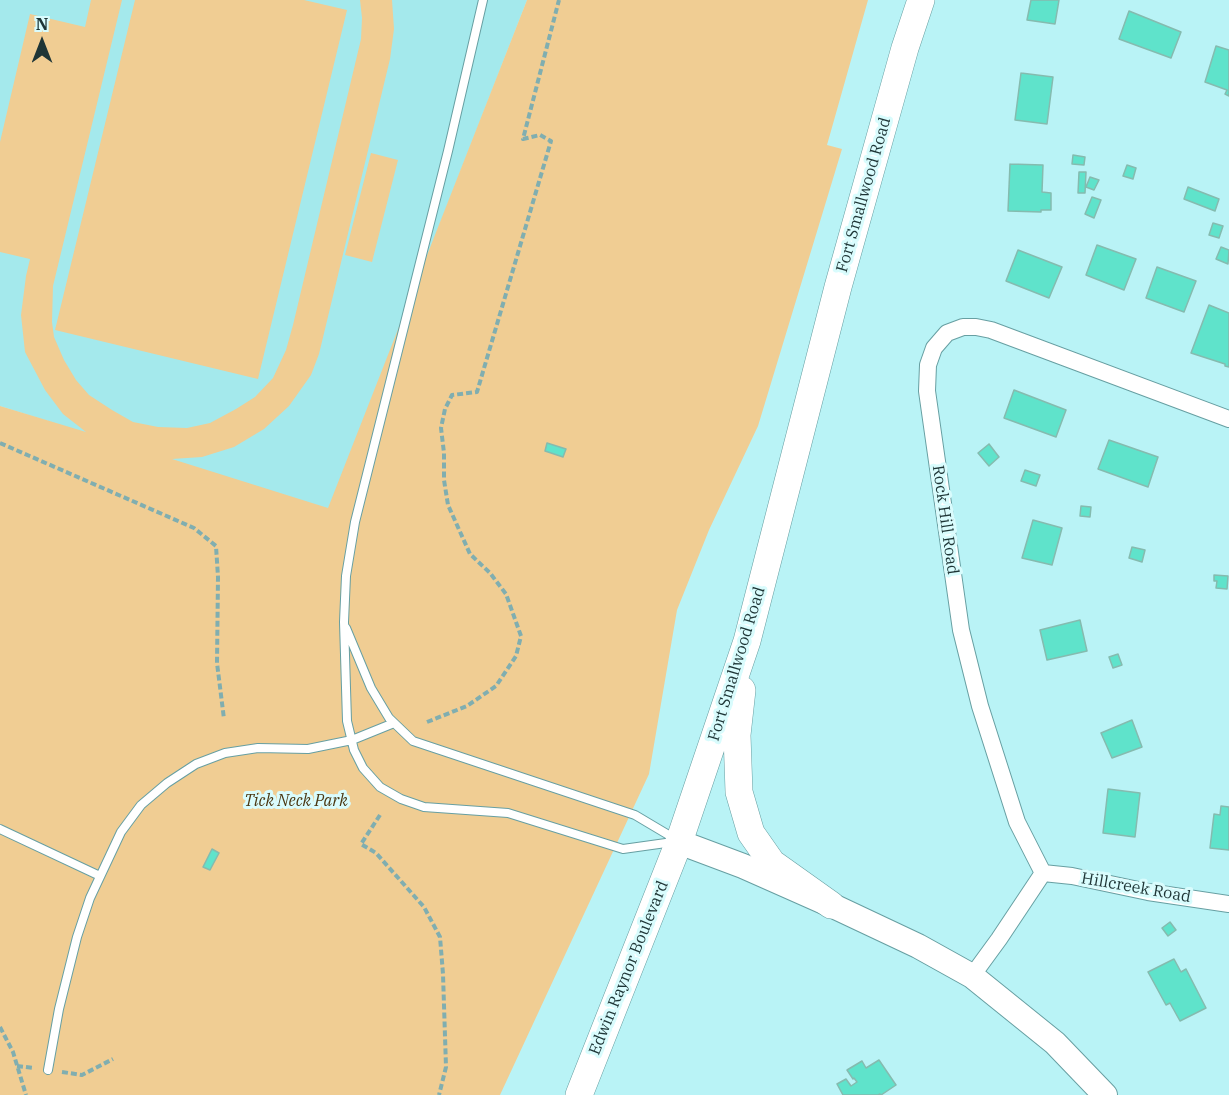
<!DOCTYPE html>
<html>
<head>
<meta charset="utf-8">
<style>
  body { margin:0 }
  #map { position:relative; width:1229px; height:1095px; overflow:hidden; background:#b9f3f6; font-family:"IBM Plex Serif",serif }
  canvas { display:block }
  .north { position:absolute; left:12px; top:12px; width:60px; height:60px; -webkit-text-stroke:4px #d9fcfd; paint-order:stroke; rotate:0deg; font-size:16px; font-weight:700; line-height:24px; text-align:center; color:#1e3536 }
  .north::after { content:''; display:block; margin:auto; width:21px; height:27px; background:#1e3536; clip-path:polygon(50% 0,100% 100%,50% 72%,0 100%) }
</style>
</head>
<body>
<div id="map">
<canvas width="1229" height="1095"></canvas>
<div class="north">N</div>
</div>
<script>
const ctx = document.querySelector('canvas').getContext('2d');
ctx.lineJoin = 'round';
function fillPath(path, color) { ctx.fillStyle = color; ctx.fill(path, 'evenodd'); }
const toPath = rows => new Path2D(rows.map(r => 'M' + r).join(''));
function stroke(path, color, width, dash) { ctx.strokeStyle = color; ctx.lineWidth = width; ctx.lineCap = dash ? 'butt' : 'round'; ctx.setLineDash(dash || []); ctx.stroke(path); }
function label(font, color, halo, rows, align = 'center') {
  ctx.font = font + ' "IBM Plex Serif",serif'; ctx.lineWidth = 6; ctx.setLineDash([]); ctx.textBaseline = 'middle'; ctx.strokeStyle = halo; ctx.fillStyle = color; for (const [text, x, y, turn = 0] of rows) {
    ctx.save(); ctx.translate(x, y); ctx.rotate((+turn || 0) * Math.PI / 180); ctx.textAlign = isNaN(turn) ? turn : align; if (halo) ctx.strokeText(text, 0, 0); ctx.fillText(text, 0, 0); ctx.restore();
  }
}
fillPath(toPath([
  [0,0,527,0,329,509,0,406]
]), '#a4e9ec');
fillPath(toPath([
  [91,0,122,0,53,286,52,322,54,337,64,360,76,380,89,395,112,410,133,422,158,427,187,428,210,423,236,409,255,397,273,378,286,350,293,325,361,39,362,18,360,0,392,0,394,29,390,59,319,354,311,375,289,406,264,429,234,447,202,457,172,459,328,508,527,0,868,0,827,145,842,149,758,426,709,530,677,610,649,774,500,1095,0,1095,0,406,86,432,63,414,45,390,25,352,21,315,26,276,30,259,0,252,0,142,30,14,85,27],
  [135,0,304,0,347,10,258,379,55,330],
  [371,153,398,160,372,262,345,255]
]), '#f0cd93');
const building = toPath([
  [1031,0,1059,0,1055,24,1027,20,1031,0],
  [1129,11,1181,32,1171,58,1119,39,1129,11],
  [1216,46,1229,50,1229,96,1225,94,1227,90,1205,82,1216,46],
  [1021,73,1053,77,1047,124,1015,120,1021,73],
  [1073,155,1085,157,1084,165,1072,164,1073,155],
  [1010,164,1043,165,1042,192,1051,193,1051,210,1041,210,1041,212,1008,211,1010,164],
  [1127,165,1136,168,1133,179,1123,176,1127,165],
  [1079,172,1086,172,1085,193,1078,193,1079,172],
  [1090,177,1099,180,1094,190,1086,187,1090,177],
  [1188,187,1219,199,1215,211,1184,199,1188,187],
  [1092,197,1101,200,1094,218,1085,214,1092,197],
  [1213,223,1223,226,1219,238,1209,235,1213,223],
  [1097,245,1136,259,1124,290,1086,275,1097,245],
  [1221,247,1229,250,1228,264,1216,259,1221,247],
  [1018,250,1062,267,1049,298,1006,281,1018,250],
  [1157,267,1196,281,1184,312,1146,298,1157,267],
  [1209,305,1229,313,1229,367,1225,366,1225,364,1191,353,1209,305],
  [1014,390,1066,410,1056,437,1004,418,1014,390],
  [1109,440,1158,457,1148,487,1098,469,1109,440],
  [547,443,566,449,563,457,545,451,547,443],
  [989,444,999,457,989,466,978,453,989,444],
  [1025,470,1040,475,1036,486,1021,481,1025,470],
  [1081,506,1091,507,1090,517,1080,516,1081,506],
  [1033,520,1062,528,1052,565,1022,558,1033,520],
  [1132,547,1145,550,1142,562,1129,558,1132,547],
  [1214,575,1228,576,1227,589,1216,588,1217,581,1214,581,1214,575],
  [1080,620,1087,651,1047,660,1040,630,1080,620],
  [1118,654,1122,665,1113,668,1109,657,1118,654],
  [1132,720,1142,747,1112,758,1101,733,1132,720],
  [1108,789,1140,793,1135,837,1103,833,1108,789],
  [1221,806,1229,807,1229,850,1210,848,1214,814,1220,815,1221,806],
  [212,849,219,853,210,870,203,867,212,849],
  [1170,922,1176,930,1168,936,1162,928,1170,922],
  [1174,959,1181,972,1186,969,1206,1008,1180,1021,1170,1003,1166,1005,1148,972,1174,959],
  [879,1060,896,1085,881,1095,880,1094,878,1095,843,1095,837,1084,846,1079,851,1086,857,1082,854,1078,853,1079,847,1070,862,1061,866,1068,879,1060]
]);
fillPath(building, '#5fe3cb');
stroke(building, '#85bbaf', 1.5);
const lane = toPath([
  [483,0,448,151,355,522,346,576,344,622,347,721,354,750,363,768,380,787,401,799,424,807,508,813,623,849,673,842],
  [346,628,371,688,389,718,413,741,635,815,677,840],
  [0,829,100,876],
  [48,1070,59,1009,77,937,90,898,121,832,141,805,167,783,196,764,225,753,258,748,308,749,352,740,394,723]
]);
const street = toPath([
  [1043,873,1072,876,1148,892,1229,904],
  [972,976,999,939,1043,873,1017,822,980,706,961,630,927,391,928,365,934,348,947,333,963,327,976,327,991,330,1229,419]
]);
const secondary = toPath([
  [679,842,743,866,831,905,918,946,972,976,1055,1043,1105,1095]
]);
const primary = toPath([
  [742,690,737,735,739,792,751,833,772,863,831,905],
  [579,1095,679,842,747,641,838,287,905,48,921,0]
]);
stroke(lane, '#679fa2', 10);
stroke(street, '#679fa2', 18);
stroke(secondary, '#679fa2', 26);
stroke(primary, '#679fa2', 28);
stroke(toPath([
  [0,443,194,528,216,546,218,577,217,663,224,719],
  [427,722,467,706,496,686,516,656,521,636,506,594,490,573,470,554,448,505,444,480,444,453,441,428,445,409,452,395,477,392,551,141,540,135,523,139,559,0],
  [380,815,361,844,376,853,424,907,440,937,443,974,446,1067,439,1095],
  [0,1027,13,1052,26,1095],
  [17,1066,34,1068],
  [62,1072,82,1075,113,1059]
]), '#80aeb0', 4, [6, 3]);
stroke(lane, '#fff', 8);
stroke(street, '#fff', 16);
stroke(secondary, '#fff', 24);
stroke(primary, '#fff', 27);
label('16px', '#1e3536', '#d9fcfd', [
  ["Fort Smallwood Road",864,195,-74],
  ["Rock Hill Road",945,520,82],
  ["Fort Smallwood Road",737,664,-73],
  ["Hillcreek Road",1136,888,10],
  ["Edwin Raynor Boulevard",629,968,-68]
]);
label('italic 16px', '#4b3711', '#d9fcfd', [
  ["Tick Neck Park",296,801]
]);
</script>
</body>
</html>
